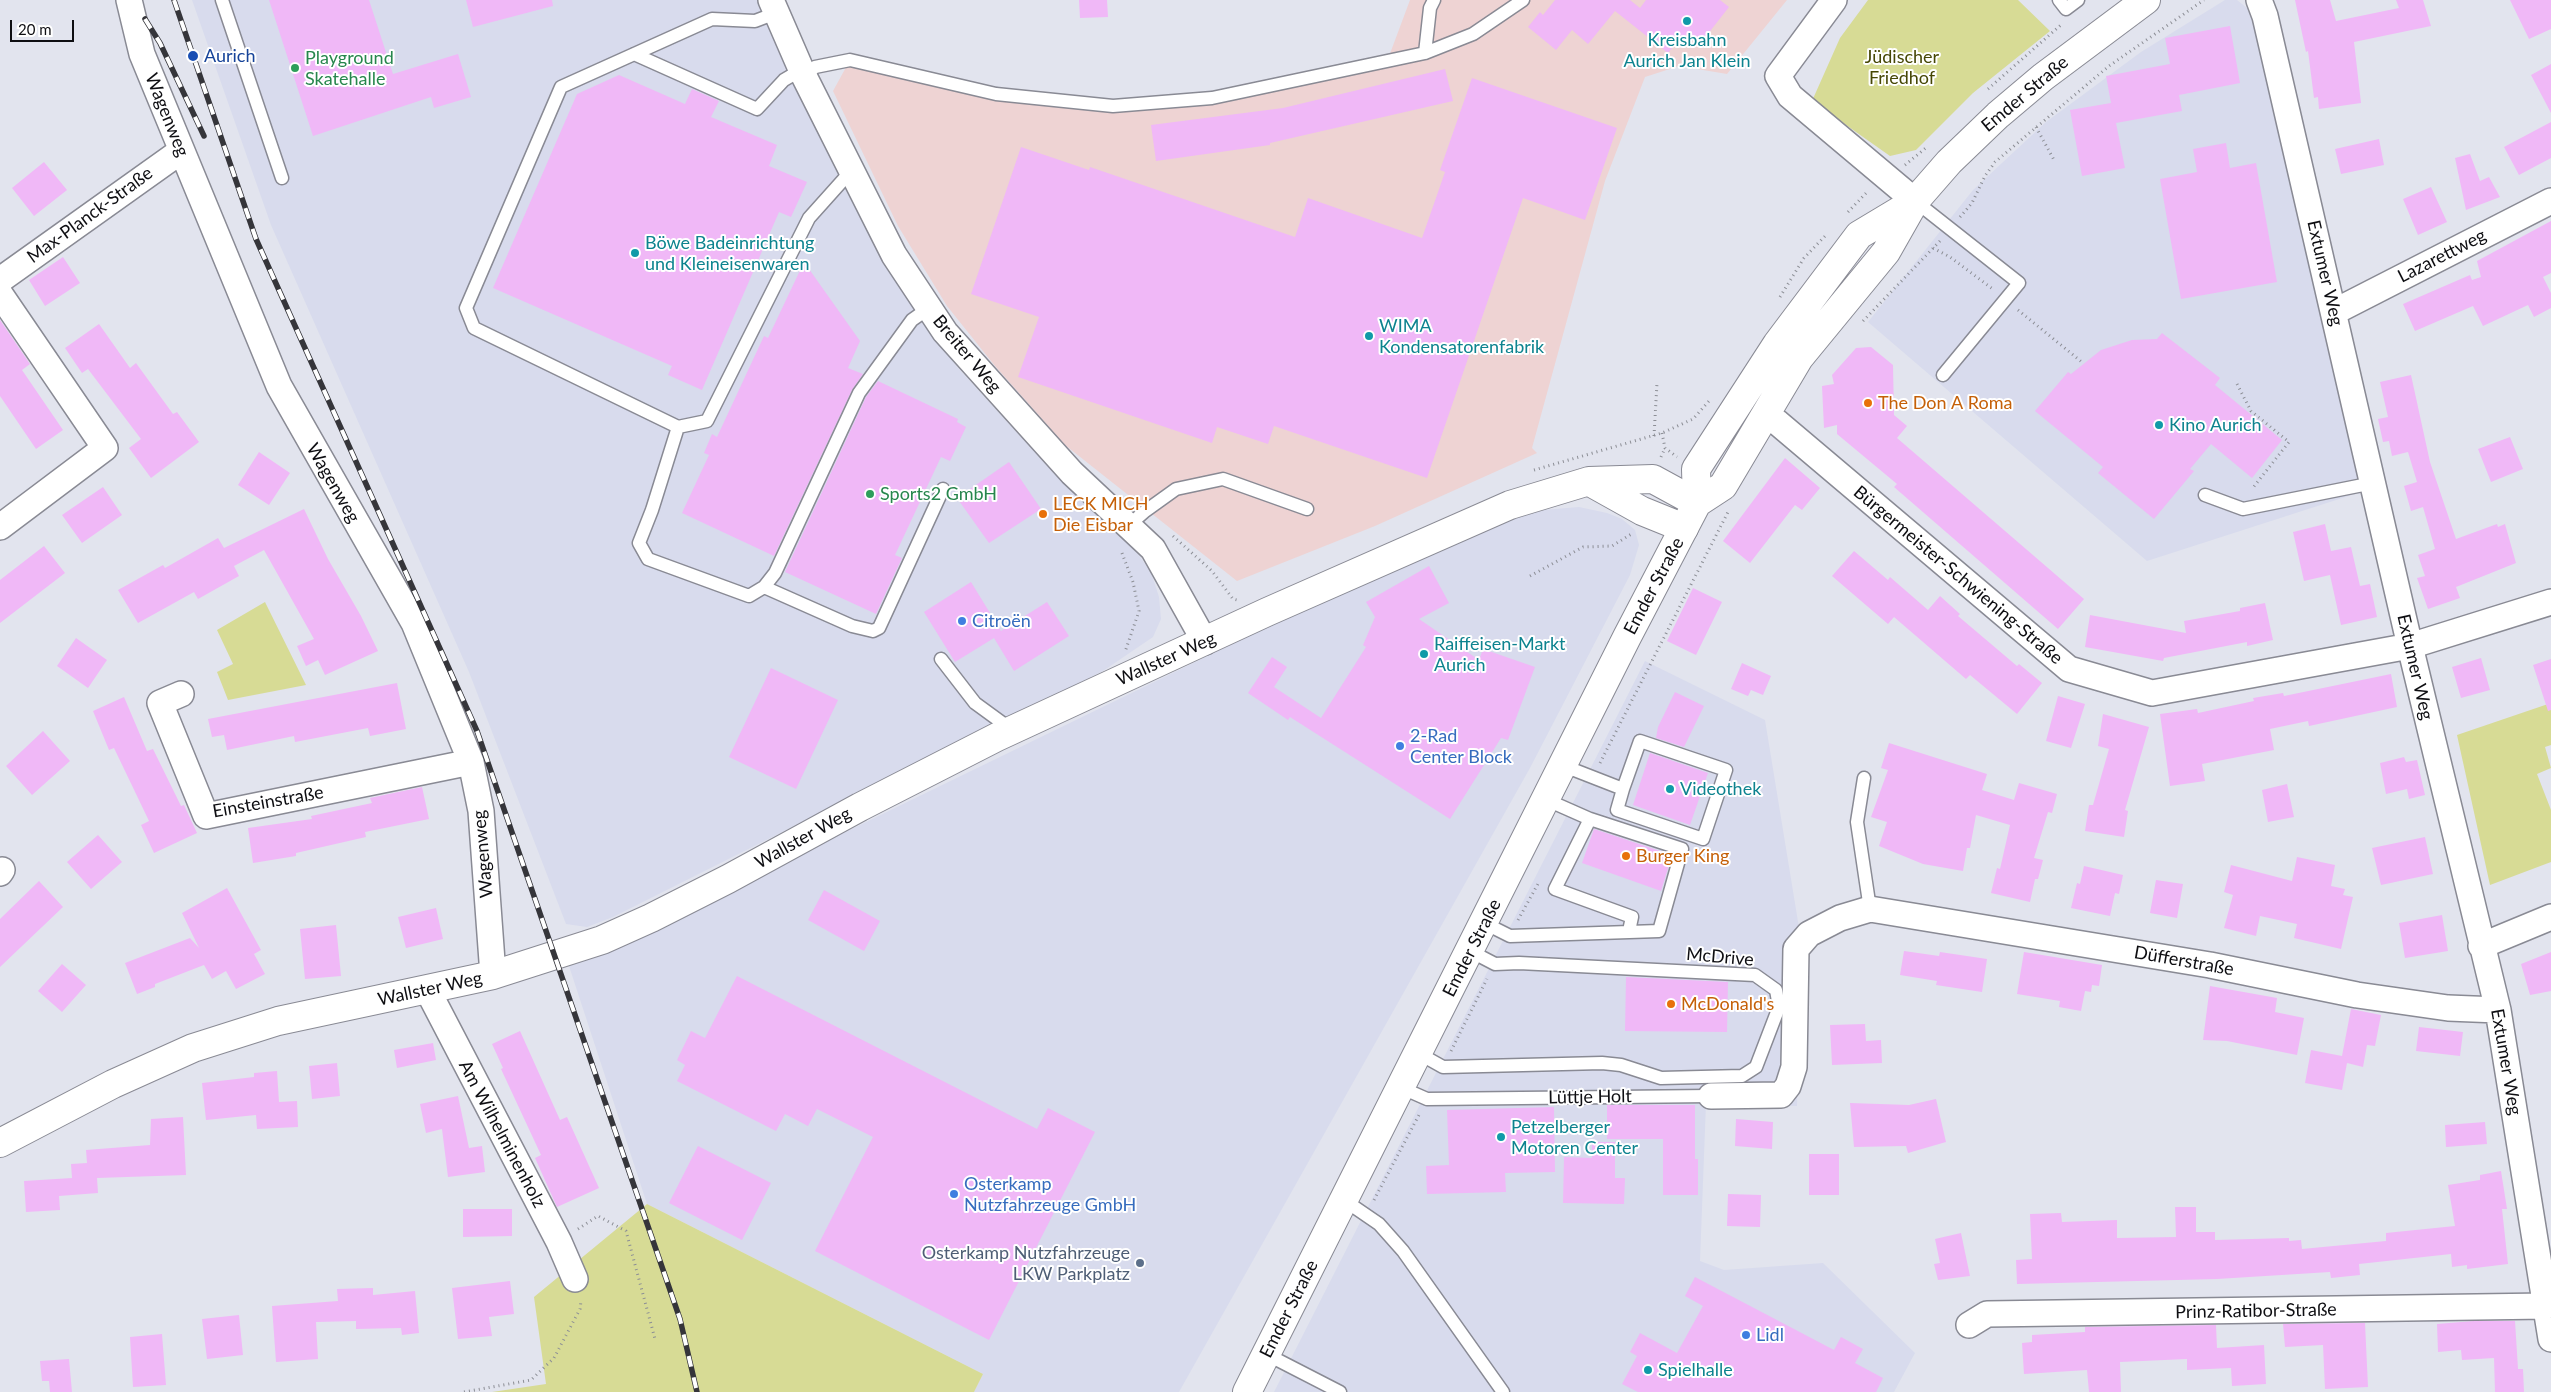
<!DOCTYPE html>
<html>
<head>
<meta charset="utf-8">
<style>
  body { margin:0 }
  #map { position:relative; width:2551px; height:1392px; overflow:hidden; background:#e2e4ee; font-family:Lato,sans-serif }
  canvas { display:block }
  .scale { position:absolute; left:10px; top:20px; width:64px; height:22px; box-sizing:border-box; border:2px solid #0e0e12; border-top:0; padding-left:6px; font-size:15px; line-height:18px; white-space:nowrap; color:#0e0e12; -webkit-text-stroke:4px #fff; paint-order:stroke }
</style>
</head>
<body>
<div id="map">
<canvas width="2551" height="1392"></canvas>
<div class="scale">20 m</div>
</div>
<script>
const ctx = document.querySelector('canvas').getContext('2d');
ctx.lineJoin = 'round';
function fillPath(path, color) { ctx.fillStyle = color; ctx.fill(path, 'evenodd'); }
const toPath = rows => new Path2D(rows.map(r => 'M' + r).join(''));
function stroke(path, color, width, dash) { ctx.strokeStyle = color; ctx.lineWidth = width; ctx.lineCap = dash ? 'butt' : 'round'; ctx.setLineDash(dash || []); ctx.stroke(path); }
function label(font, color, halo, rows, align = 'center') {
  ctx.font = font + ' Lato,sans-serif'; ctx.lineWidth = 4; ctx.setLineDash([]); ctx.textBaseline = 'middle'; ctx.strokeStyle = halo; ctx.fillStyle = color; for (const [text, x, y, turn = 0] of rows) {
    ctx.save(); ctx.translate(x, y); ctx.rotate((+turn || 0) * Math.PI / 180); ctx.textAlign = isNaN(turn) ? turn : align; if (halo) ctx.strokeText(text, 0, 0); ctx.fillText(text, 0, 0); ctx.restore();
  }
}
fillPath(toPath([
  [192,0,758,0,786,66,888,271,958,368,1053,472,1132,546,1151,572,1159,597,1161,619,1153,637,1103,671,613,917,587,927,566,924,469,672,271,225],
  [2225,0,2237,0,2252,12,2361,492,2147,561,1868,322,1973,190,2046,122,2141,52],
  [1579,507,1607,513,1622,519,1635,530,1639,545,1630,575,1530,768,1179,1392,974,1392,983,1374,647,1204,569,966,641,935,718,894,1436,545,1507,520,1543,510],
  [1645,661,1765,720,1801,940,1797,1106,1706,1103,1700,1261,1724,1270,1823,1263,1915,1353,1894,1392,1274,1392]
]), '#d8dbed');
fillPath(toPath([
  [1410,0,1787,0,1727,74,1679,66,1645,77,1605,181,1532,448,1537,453,1375,526,1237,581,1065,445,995,366,947,306,898,226,833,91,850,60,993,96,1113,106,1212,98,1388,59]
]), '#eed3d3');
fillPath(toPath([
  [1868,0,2018,0,2050,31,1973,93,1916,150,1890,156,1812,101,1840,38],
  [265,602,306,685,228,700,217,672,233,664,217,630],
  [2551,703,2551,745,2545,747,2551,768,2537,774,2551,810,2551,862,2490,885,2457,735],
  [647,1204,983,1374,974,1392,492,1392,546,1384,534,1297]
]), '#d7db95');
fillPath(toPath([
  [269,0,369,0,393,74,458,54,471,97,434,108,431,97,313,136],
  [466,0,552,0,553,6,473,27],
  [1079,0,1107,0,1108,17,1080,18],
  [1555,0,1630,0,1640,8,1646,0,1720,0,1729,7,1700,44,1687,34,1682,41,1679,39,1668,53,1615,11,1588,44,1572,30,1556,50,1528,27,1540,12,1543,15],
  [2295,0,2330,0,2336,21,2399,8,2396,0,2423,0,2431,26,2354,42,2361,103,2319,109,2318,97,2314,98,2308,51,2306,52],
  [2510,0,2551,0,2551,29,2529,39],
  [2230,26,2240,83,2179,95,2182,111,2116,123,2125,168,2082,176,2070,110,2111,103,2106,76,2170,64,2165,38],
  [2551,64,2551,113,2531,75],
  [1445,69,1453,101,1270,143,1270,145,1156,161,1151,125,1283,108],
  [619,75,685,104,692,89,719,101,711,117,777,145,769,166,807,182,791,217,779,212,702,390,668,375,672,366,493,288,577,94],
  [1472,78,1617,128,1585,220,1523,198,1427,478,1274,426,1268,444,1217,427,1212,443,1018,377,1039,317,971,294,1021,147,1089,170,1090,167,1295,237,1308,198,1422,238,1445,172,1440,170],
  [2551,122,2551,158,2519,175,2504,147],
  [2379,139,2384,165,2341,174,2335,149],
  [2226,143,2230,168,2256,163,2277,282,2181,299,2160,179,2197,172,2193,149],
  [2470,154,2480,181,2489,177,2500,197,2466,210,2455,158],
  [44,162,67,190,34,216,12,188],
  [2431,187,2447,222,2418,235,2403,199],
  [2551,221,2551,273,2543,277,2551,293,2551,308,2534,317,2528,305,2483,326,2473,306,2415,331,2403,304,2470,275,2472,280,2481,277,2477,261],
  [63,257,80,283,45,306,29,280],
  [804,262,860,341,848,368,863,374,852,390,774,556,682,513,709,455,704,453,712,434,717,437,764,336,768,338],
  [0,320,30,364,22,370,63,430,36,449,0,396],
  [99,324,130,368,136,363,173,414,177,412,199,442,151,478,129,448,141,439,88,369,82,373,65,348],
  [2162,333,2220,378,2215,385,2282,440,2252,478,2211,444,2190,469,2194,471,2154,519,2098,473,2103,467,2035,411,2068,372,2071,374,2101,350,2132,340,2157,339],
  [1871,347,1893,365,1894,415,1907,426,1897,438,2084,599,2058,629,1894,487,1897,484,1837,434,1837,425,1824,428,1822,386,1834,384,1832,375,1856,348],
  [2411,375,2430,462,2456,539,2497,524,2498,527,2505,524,2516,563,2456,587,2460,598,2428,609,2417,578,2425,576,2418,555,2435,549,2423,507,2411,511,2404,486,2417,482,2408,452,2392,456,2389,441,2383,442,2378,419,2388,417,2380,382],
  [878,381,958,419,957,422,966,427,950,461,941,457,895,555,902,558,876,614,785,572,866,397],
  [2510,437,2523,469,2491,482,2478,449],
  [259,452,290,473,269,505,238,485],
  [1785,458,1820,488,1802,510,1795,505,1750,563,1723,541],
  [1009,462,1041,509,989,543,957,498],
  [103,487,122,515,82,543,62,515],
  [304,509,328,559,361,616,378,651,325,675,318,660,306,666,297,646,314,639,264,550,234,566,239,576,198,599,194,592,138,623,118,590,163,565,165,568,218,538,224,548],
  [2325,524,2331,551,2351,547,2360,586,2370,584,2377,617,2341,625,2330,575,2304,581,2293,532],
  [44,546,65,573,0,623,0,580],
  [1854,551,1888,580,1890,577,1928,610,1940,596,1960,614,1958,616,2017,666,2019,664,2042,683,2017,714,1970,675,1966,679,1894,617,1888,624,1832,576],
  [1429,566,1449,603,1419,619,1479,660,1483,649,1535,667,1508,740,1501,738,1450,819,1290,717,1288,720,1248,693,1272,657,1287,667,1274,687,1321,718,1366,647,1363,645,1375,617,1366,602],
  [971,582,1001,631,1047,602,1069,636,1014,671,994,638,955,662,924,612],
  [1693,588,1722,602,1696,655,1667,641],
  [2265,603,2273,640,2247,646,2247,642,2164,658,2163,661,2085,647,2090,615,2186,633,2184,621,2240,611,2240,608],
  [76,638,107,660,88,688,57,666],
  [2481,658,2490,690,2461,698,2452,667],
  [2551,659,2551,710,2548,711,2533,665],
  [1742,663,1771,676,1763,695,1751,690,1748,696,1731,689],
  [771,668,838,700,796,789,729,757],
  [2391,674,2397,707,2309,726,2308,721,2270,729,2274,750,2202,764,2205,781,2170,786,2160,714,2197,709,2198,713,2254,701,2253,698,2283,693,2284,696],
  [397,683,406,729,370,736,368,728,295,742,294,736,227,750,224,735,212,737,208,719],
  [1675,692,1704,706,1684,747,1656,738,1658,727],
  [2058,696,2085,704,2071,748,2046,741],
  [124,697,147,751,153,749,181,806,184,805,197,833,154,853,141,825,149,821,114,748,109,750,93,711],
  [2103,714,2149,727,2125,810,2128,811,2124,837,2085,831,2089,805,2093,805,2109,749,2098,746],
  [43,731,70,761,32,795,6,766],
  [1889,743,1987,774,1982,790,2014,800,2019,783,2057,794,2052,813,2048,812,2034,858,2043,860,2038,879,2035,879,2030,902,1991,893,1997,868,2000,869,2010,825,1976,815,1970,848,1967,848,1963,871,1923,864,1879,846,1887,822,1871,817,1888,770,1881,768],
  [1650,753,1708,773,1690,825,1633,805],
  [2404,757,2406,762,2417,760,2425,795,2409,799,2407,789,2386,794,2380,763],
  [2287,784,2294,817,2268,822,2262,790],
  [422,787,429,819,365,832,366,837,296,853,296,856,253,863,248,828,312,819,311,816,372,803,370,798],
  [1594,829,1672,855,1661,891,1582,863],
  [98,835,122,862,91,889,67,862],
  [2425,837,2433,874,2381,885,2372,848],
  [2297,857,2335,865,2331,886,2345,889,2343,895,2353,897,2341,949,2294,938,2297,924,2260,916,2256,936,2224,928,2233,895,2224,892,2231,865,2292,881],
  [2084,866,2123,875,2119,894,2115,893,2110,916,2071,908,2077,883,2080,884],
  [2156,880,2183,884,2177,918,2150,913],
  [39,881,63,907,0,967,0,919],
  [227,888,261,950,254,954,265,974,236,989,226,971,212,979,204,965,155,984,155,987,137,994,125,963,190,938,199,948,182,913],
  [824,890,880,921,864,951,808,920],
  [436,908,443,939,406,948,398,917],
  [2442,915,2448,951,2405,958,2399,923],
  [336,925,341,976,305,979,300,929],
  [1904,951,1939,956,1940,952,1987,959,1982,992,1936,985,1937,981,1900,975],
  [2024,952,2102,965,2099,986,2092,985,2091,992,2085,991,2081,1011,2059,1007,2060,1001,2017,994],
  [2551,952,2551,991,2530,995,2521,964],
  [62,964,86,985,62,1012,38,991],
  [737,976,1037,1129,1048,1108,1095,1132,989,1340,815,1251,873,1137,817,1109,808,1126,785,1114,776,1131,677,1081,685,1065,677,1060,691,1031,705,1038],
  [1626,977,1728,982,1727,1032,1625,1031],
  [2210,986,2277,998,2275,1012,2304,1018,2297,1055,2227,1041,2203,1040],
  [2351,1009,2381,1015,2375,1046,2367,1045,2363,1067,2347,1063,2342,1090,2305,1083,2311,1050,2342,1056],
  [1865,1024,1866,1041,1881,1040,1882,1063,1832,1065,1830,1025],
  [2419,1027,2463,1032,2460,1056,2416,1051],
  [520,1031,560,1120,567,1117,599,1188,557,1207,535,1158,541,1155,501,1069,503,1068,492,1044],
  [433,1043,436,1060,397,1068,394,1050],
  [337,1063,340,1096,312,1099,309,1066],
  [277,1071,279,1102,297,1101,298,1127,257,1129,256,1115,206,1120,202,1083,254,1077,254,1073],
  [458,1096,469,1148,482,1146,485,1172,448,1177,442,1129,426,1133,420,1104],
  [1936,1099,1946,1142,1908,1153,1906,1146,1854,1147,1850,1103,1909,1105],
  [1607,1105,1695,1105,1695,1159,1698,1159,1698,1195,1663,1195,1663,1139,1607,1139],
  [1554,1107,1555,1172,1505,1173,1506,1192,1427,1194,1426,1166,1449,1165,1447,1110],
  [183,1117,186,1175,97,1178,98,1193,59,1196,60,1210,26,1212,24,1181,72,1178,71,1164,87,1163,86,1150,150,1145,151,1119],
  [1736,1119,1773,1122,1772,1149,1735,1146],
  [2485,1122,2487,1144,2446,1147,2445,1125],
  [1592,1142,1615,1142,1615,1178,1625,1178,1624,1204,1563,1203,1564,1157,1592,1158],
  [698,1146,771,1183,742,1240,669,1203],
  [1809,1154,1839,1154,1839,1195,1809,1195],
  [2501,1171,2507,1209,2502,1209,2508,1264,2467,1269,2467,1265,2452,1267,2451,1254,2359,1264,2360,1275,2331,1278,2330,1272,2217,1279,2017,1284,2016,1260,2032,1259,2030,1214,2061,1213,2062,1222,2117,1220,2117,1238,2176,1237,2175,1207,2196,1207,2196,1232,2215,1232,2215,1240,2289,1238,2289,1241,2301,1240,2302,1249,2386,1241,2386,1233,2455,1226,2448,1185,2480,1180,2480,1175],
  [1728,1194,1761,1195,1760,1227,1727,1226],
  [463,1209,512,1209,512,1236,463,1237],
  [1961,1233,1970,1276,1938,1280,1934,1264,1940,1263,1935,1239],
  [1695,1277,1834,1350,1841,1337,1863,1349,1855,1363,1883,1378,1876,1392,1638,1392,1622,1384,1637,1356,1630,1352,1640,1333,1677,1353,1703,1306,1685,1296],
  [510,1281,514,1314,489,1317,492,1336,458,1339,452,1288],
  [373,1288,373,1295,415,1291,419,1333,402,1335,401,1328,356,1329,356,1321,316,1322,318,1359,276,1362,272,1306,338,1301,337,1289],
  [239,1315,243,1355,207,1359,202,1319],
  [2474,1321,2515,1321,2518,1369,2523,1369,2524,1392,2495,1392,2494,1358,2462,1360,2461,1350,2438,1352,2437,1324],
  [2365,1323,2368,1387,2325,1389,2323,1345,2285,1347,2283,1324],
  [2216,1325,2217,1348,2264,1345,2266,1384,2232,1386,2231,1368,2187,1370,2187,1359,2120,1362,2121,1392,2089,1392,2087,1370,2024,1374,2022,1343,2032,1342,2032,1335,2085,1332,2085,1327],
  [162,1334,166,1385,133,1387,130,1337],
  [69,1359,72,1392,50,1392,49,1381,42,1381,40,1361]
]), '#f0b8f7');
const service = toPath([
  [222,0,282,178],
  [2059,0,2066,9,2078,0],
  [776,13,755,21,712,19,561,87,466,308,474,328,678,427,707,421,809,218,852,170],
  [1425,53,1430,8,1434,0],
  [634,54,757,109,784,80,801,70],
  [804,76,815,67,850,60,996,94,1113,106,1212,98,1425,53,1473,34,1523,0],
  [1915,201,2019,283,1943,375],
  [678,427,652,510,639,543,648,559,749,596,764,587,775,573,859,393,912,320,929,308],
  [2205,495,2243,509,2373,483],
  [1128,526,1144,512,1176,489,1223,479,1307,509],
  [764,587,852,626,873,631,879,628,943,489],
  [941,659,975,703,1012,730],
  [1564,766,1623,789,1617,810,1703,839,1726,770,1640,741,1623,789],
  [1864,778,1857,822,1870,909],
  [1547,800,1590,819],
  [1484,923,1510,936,1659,931,1682,849,1590,819,1555,889,1632,917,1629,931],
  [1418,1053,1443,1067,1602,1063,1621,1065,1661,1078,1742,1076,1756,1067,1779,1007,1776,990,1755,975,1519,963,1495,964,1470,951],
  [1402,1088,1427,1099,1711,1096],
  [1344,1200,1379,1224,1403,1251,1503,1392],
  [1266,1354,1340,1392]
]);
const minor = toPath([
  [129,0,142,54,279,386,414,623,471,762,481,811,493,975],
  [771,0,804,76,894,255,945,332,1072,473,1153,549,1205,642],
  [1834,0,1778,76,1790,96,1915,201],
  [2259,0,2265,16,2410,646,2498,1010,2551,1339],
  [0,280,181,151],
  [0,294,105,448,0,527],
  [2334,312,2551,201],
  [1765,415,1778,423,2069,669,2152,693,2410,646,2551,602],
  [181,694,160,703,206,816,471,762],
  [0,873,2,870],
  [2481,946,2551,917],
  [427,989,559,1242,575,1279],
  [1711,1096,1781,1095,1788,1086,1794,1067,1796,949,1809,934,1840,918,1870,909,2210,965,2357,995,2448,1008,2498,1010],
  [1969,1325,1987,1314,2546,1306]
]);
const tertiary = toPath([
  [1590,482,1642,511,1684,528],
  [0,1143,113,1084,193,1048,278,1021,493,975,602,940,651,918,728,879,860,807,997,737,1267,612,1510,505,1589,481,1653,479,1697,503]
]);
const primary = toPath([
  [1697,503,1696,469,1777,344,1859,235,1914,202],
  [1247,1392,1627,637,1697,503,1723,486,1799,358,1886,252,1915,201,1949,162,1998,115,2043,77,2146,0]
]);
stroke(service, '#898a94', 15);
stroke(minor, '#898a94', 28);
stroke(tertiary, '#898a94', 30);
stroke(primary, '#898a94', 30);
stroke(toPath([
  [1988,89,2062,24],
  [2036,127,2054,160],
  [1905,165,1927,147],
  [1848,212,1868,191],
  [1960,217,1972,203,1985,176,1995,162,2109,66,2204,0],
  [1933,248,1950,257,1994,290],
  [1780,297,1804,258,1827,234],
  [2018,310,2083,363],
  [1863,321,1940,241],
  [2237,384,2251,411,2289,442,2252,489],
  [1662,433,1665,448,1677,457],
  [1654,436,1657,383],
  [1661,457,1665,448],
  [1534,470,1662,433,1693,419,1709,401],
  [1173,536,1212,571,1233,599,1237,600],
  [1122,553,1133,582,1139,611,1125,652],
  [1530,576,1583,547,1612,546,1633,533],
  [1600,763,1728,512],
  [1518,920,1539,882],
  [1451,1051,1487,979],
  [1374,1200,1420,1113],
  [578,1229,598,1216,626,1231,655,1339],
  [464,1392,531,1380,554,1358,580,1309,581,1301]
]), '#8c8e95', 3, [1, 4]);
stroke(service, '#fff', 12);
stroke(minor, '#fff', 25);
stroke(tertiary, '#fff', 28);
stroke(primary, '#fff', 28);
const rail = toPath([
  [174,0,256,239,477,731,680,1319,697,1392],
  [145,19,160,43,204,136]
]);
stroke(rail, '#35353a', 5.5);
stroke(rail, '#fff', 4, [11]);
for (const [x, y, r, color] of [
  [1687,21,5,"#0f9aa8"],
  [193,56,6,"#1a4fb4"],
  [295,68,5,"#2e9e5b"],
  [635,253,5,"#0f9aa8"],
  [1369,336,5,"#0f9aa8"],
  [1868,403,5,"#e8710a"],
  [2159,425,5,"#0f9aa8"],
  [870,494,5,"#2e9e5b"],
  [1043,514,5,"#e8710a"],
  [962,621,5,"#3f7fe0"],
  [1424,654,5,"#0f9aa8"],
  [1400,746,5,"#3f7fe0"],
  [1670,789,5,"#0f9aa8"],
  [1626,856,5,"#e8710a"],
  [1671,1004,5,"#e8710a"],
  [1501,1137,5,"#0f9aa8"],
  [954,1194,5,"#3f7fe0"],
  [1140,1263,5,"#5c6f8a"],
  [1746,1335,5,"#3f7fe0"],
  [1648,1370,5,"#0f9aa8"]
]) { const dot = new Path2D(); dot.arc(x, y, r, 0, 2 * Math.PI); ctx.fillStyle = color; ctx.fill(dot); stroke(dot, '#fff', 2); }
label('18px', '#0d838f', '#fff', [
  ["Kreisbahn",1687,40,"center"],
  ["Aurich Jan Klein",1687,61,"center"],
  ["Böwe Badeinrichtung",645,243],
  ["und Kleineisenwaren",645,264],
  ["WIMA",1379,326],
  ["Kondensatorenfabrik",1379,347],
  ["Kino Aurich",2169,425],
  ["Raiffeisen-Markt",1434,644],
  ["Aurich",1434,665],
  ["Videothek",1680,789],
  ["Petzelberger",1511,1127],
  ["Motoren Center",1511,1148],
  ["Spielhalle",1658,1370]
], 'left');
label('18px', '#164399', '#fff', [
  ["Aurich",204,56]
], 'left');
label('18px', '#464705', '#fff', [
  ["Jüdischer",1902,57],
  ["Friedhof",1902,78]
]);
label('18px', '#27864d', '#fff', [
  ["Playground",305,58],
  ["Skatehalle",305,79],
  ["Sports2 GmbH",880,494]
], 'left');
label('18px', '#0e0e12', '#fff', [
  ["Emder Straße",2025,94,-40],
  ["Wagenweg",167,115,68],
  ["Max-Planck-Straße",90,215,-36],
  ["Lazarettweg",2442,256,-27],
  ["Extumer Weg",2325,273,77],
  ["Breiter Weg",967,354,50],
  ["Wagenweg",333,483,60],
  ["Bürgermeister-Schwiening-Straße",1958,575,40],
  ["Emder Straße",1654,586,-62],
  ["Wallster Weg",1166,659,-24],
  ["Extumer Weg",2415,667,77],
  ["Einsteinstraße",268,802,-10],
  ["Wallster Weg",803,838,-29],
  ["Wagenweg",483,854,-95],
  ["Emder Straße",1472,948,-63],
  ["McDrive",1720,957,5],
  ["Düfferstraße",2184,961,10],
  ["Wallster Weg",430,989,-12],
  ["Extumer Weg",2506,1062,80],
  ["Lüttje Holt",1590,1097,-1],
  ["Am Wilhelminenholz",502,1134,62],
  ["Emder Straße",1289,1309,-63],
  ["Prinz-Ratibor-Straße",2256,1311,-1]
]);
label('18px', '#c56008', '#fff', [
  ["The Don A Roma",1878,403],
  ["LECK MICH",1053,504],
  ["Die Eisbar",1053,525],
  ["Burger King",1636,856],
  ["McDonald's",1681,1004]
], 'left');
label('18px', '#366cbe', '#fff', [
  ["Citroën",972,621],
  ["2-Rad",1410,736],
  ["Center Block",1410,757],
  ["Osterkamp",964,1184],
  ["Nutzfahrzeuge GmbH",964,1205],
  ["Lidl",1756,1335]
], 'left');
label('18px', '#4e5e75', '#fff', [
  ["Osterkamp Nutzfahrzeuge",1130,1253],
  ["LKW Parkplatz",1130,1274]
], 'right');
</script>
</body>
</html>
